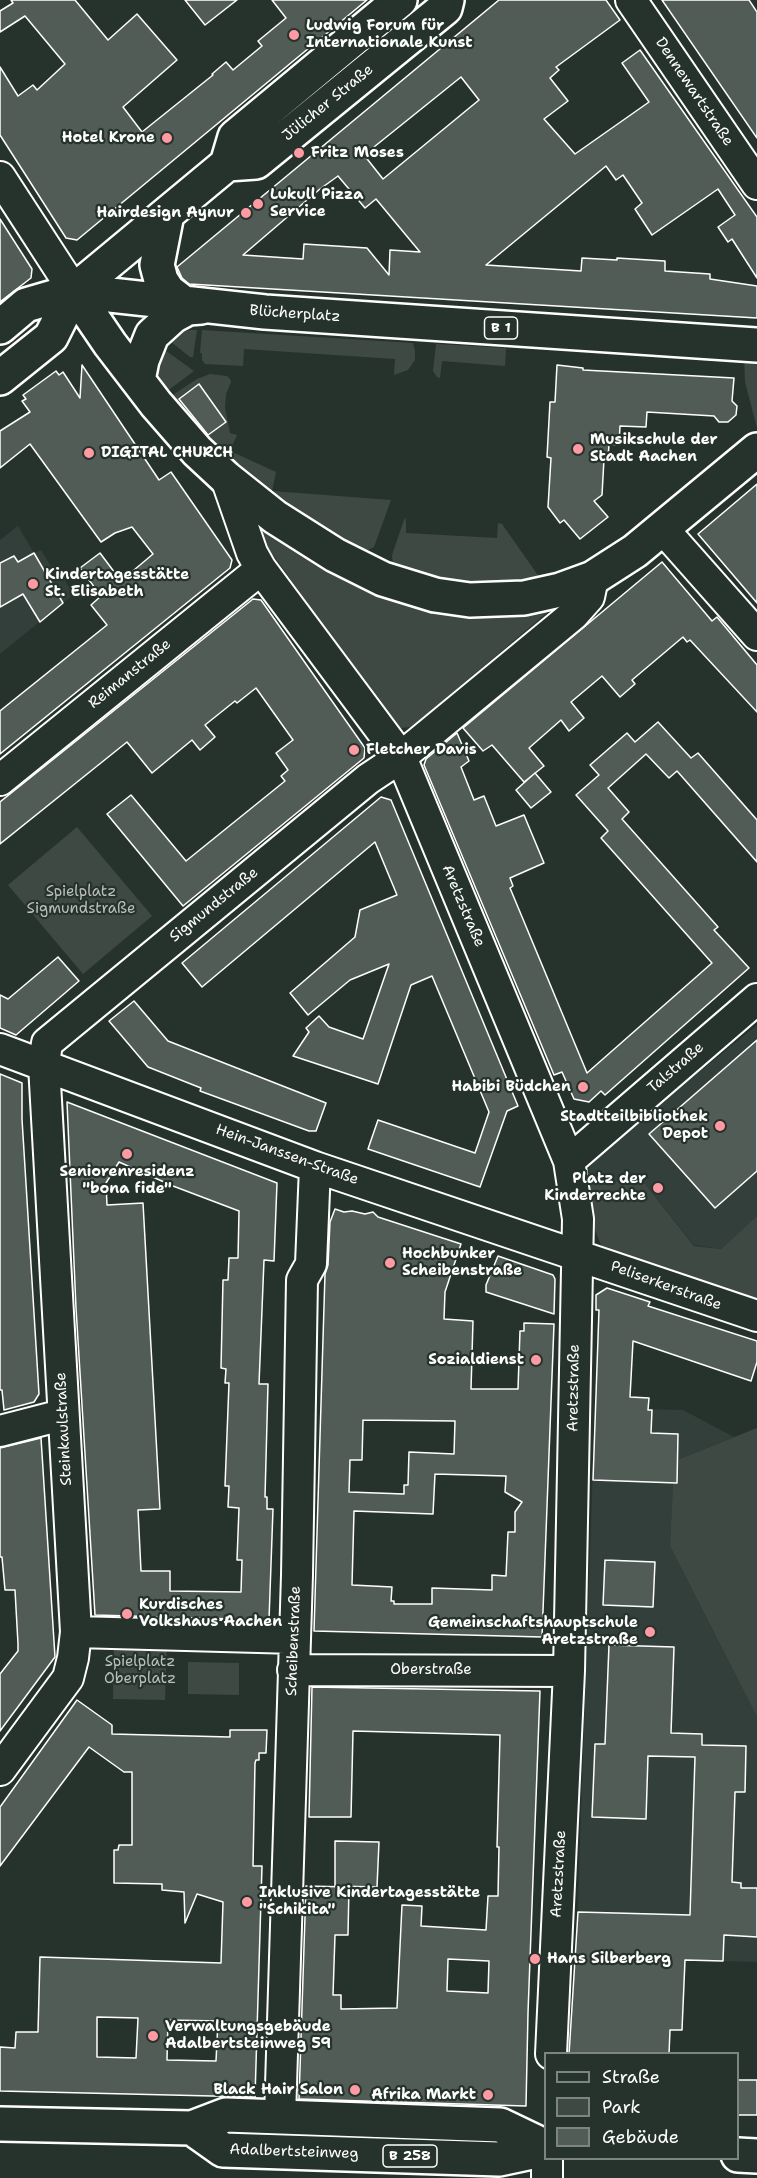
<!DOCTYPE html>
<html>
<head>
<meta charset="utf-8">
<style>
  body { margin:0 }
  #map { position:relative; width:757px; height:2178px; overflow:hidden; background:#26332d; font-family:"Shantell Sans",sans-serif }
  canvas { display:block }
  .legend { position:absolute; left:544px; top:2052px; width:195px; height:108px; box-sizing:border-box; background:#26332d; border:2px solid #7d8581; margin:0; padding:8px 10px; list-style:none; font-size:18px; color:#fff }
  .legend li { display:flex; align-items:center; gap:12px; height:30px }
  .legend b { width:30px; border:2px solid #7d8581 }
</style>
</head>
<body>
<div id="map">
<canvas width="757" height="2178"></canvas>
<ul class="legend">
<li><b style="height:8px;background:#26332d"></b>Straße</li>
<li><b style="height:16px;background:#3e4944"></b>Park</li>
<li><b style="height:16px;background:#515c57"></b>Gebäude</li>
</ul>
</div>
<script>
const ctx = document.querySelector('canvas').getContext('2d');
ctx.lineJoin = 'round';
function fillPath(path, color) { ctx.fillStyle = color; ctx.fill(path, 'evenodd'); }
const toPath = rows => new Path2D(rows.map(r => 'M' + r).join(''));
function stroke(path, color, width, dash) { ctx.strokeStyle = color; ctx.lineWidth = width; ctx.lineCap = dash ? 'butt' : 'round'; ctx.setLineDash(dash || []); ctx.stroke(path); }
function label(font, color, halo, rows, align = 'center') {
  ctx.font = font + ' "Shantell Sans",sans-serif'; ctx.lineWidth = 4.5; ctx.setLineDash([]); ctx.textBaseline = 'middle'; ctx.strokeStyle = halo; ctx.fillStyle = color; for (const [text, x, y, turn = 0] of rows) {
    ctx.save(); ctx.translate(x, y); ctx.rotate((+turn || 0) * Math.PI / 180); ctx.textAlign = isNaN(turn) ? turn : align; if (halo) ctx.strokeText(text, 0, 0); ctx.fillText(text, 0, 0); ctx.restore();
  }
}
fillPath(toPath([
  [18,526,34,553,41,550,55,573,59,572,74,594,0,654,0,540],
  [757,1025,757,1216,721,1249,694,1245,645,1184,587,1183,589,1168,594,1162,639,1121],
  [595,1408,683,1410,734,1437,677,1460,677,1483,673,1484,670,1546,757,1717,757,1962,686,1960,685,1977,619,1975,576,1958]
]), '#333f3a');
fillPath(toPath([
  [190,330,197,330,193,357,190,357,170,341,175,335],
  [202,330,413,343,415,351,415,360,408,370,394,375,395,359,244,349,243,366,205,364,202,360,202,353,200,353],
  [436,344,506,348,505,366,442,361,440,378,437,377,433,371],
  [162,348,194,371,166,392,157,378,155,368],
  [744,353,757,356,757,428,745,382],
  [210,374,227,376,230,379,231,382,226,394,225,408,230,433,237,435,230,451,276,472,272,491,391,500,374,547,360,554,291,517,165,400,197,379],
  [406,518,406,533,497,538,498,523,502,524,542,581,463,591,393,567,392,555,404,520],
  [255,521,291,547,345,577,547,608,549,611,416,723,410,727,401,728,394,725,389,719,267,546,262,549],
  [77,827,152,916,83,974,8,885],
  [607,1181,645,1184,694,1246,721,1249,757,1216,757,1301,607,1250,601,1245,595,1230,587,1183],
  [757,1428,757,1717,670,1546,673,1483,677,1483,677,1460],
  [114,1641,167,1643,165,1700,113,1699],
  [188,1662,239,1663,239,1695,188,1694]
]), '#3e4944');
const building = toPath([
  [11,0,75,0,108,40,137,14,177,60,123,107,142,132,213,75,212,74,226,62,233,70,262,46,258,41,286,18,272,0,367,0,77,240,66,238,0,135,0,67,18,96,33,85,37,90,65,64,25,16,0,32,0,11,13,3,11,0],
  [185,0,237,0,205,25,185,0],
  [499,0,606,0,620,20,556,67,559,70,550,78,568,101,544,119,575,154,649,102,622,63,640,50,757,217,757,278,732,239,728,242,718,227,735,215,718,189,652,235,635,209,642,203,623,175,616,180,606,166,486,265,581,271,582,258,617,260,617,258,665,261,665,271,710,274,710,279,757,286,757,318,189,284,182,278,177,267,499,0],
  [461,77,479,100,383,179,364,155,461,77],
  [338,176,365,208,376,199,420,252,390,250,389,275,367,248,304,244,303,259,243,255,320,189,338,176],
  [662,0,749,0,757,12,757,138,662,0],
  [0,219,32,269,31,278,0,302,0,219],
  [82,365,159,480,171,472,232,560,230,568,0,754,0,711,107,625,91,605,101,596,80,568,100,553,121,581,153,554,132,527,115,533,101,542,30,444,0,468,0,431,30,412,22,401,26,399,23,395,56,371,59,375,63,372,80,398,82,365],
  [557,365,583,368,583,370,734,378,732,401,737,406,736,415,728,422,719,422,714,416,647,412,646,427,620,426,619,445,609,444,608,459,604,459,602,495,594,501,608,517,580,539,564,520,560,523,548,507,551,458,547,457,550,402,555,402,557,365],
  [199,384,226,422,208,435,179,399,199,384],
  [757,484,757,603,698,534,757,484],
  [34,553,63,603,40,622,23,594,0,607,0,563,14,556,18,562,34,553],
  [662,562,712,621,717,617,757,665,757,712,690,640,687,642,683,637,632,680,635,684,620,697,602,676,571,702,584,718,569,731,561,720,529,748,544,766,524,782,492,745,483,751,463,728,662,562],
  [253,599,261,600,365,748,364,758,183,906,107,814,131,795,186,861,285,781,281,776,288,770,276,753,293,740,256,688,237,703,235,701,205,725,215,737,200,750,192,740,152,773,127,742,0,844,0,802,253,599],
  [658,722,691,758,698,753,757,820,757,862,677,771,669,778,646,754,608,788,629,812,622,819,718,927,714,930,749,968,605,1095,601,1091,589,1102,574,1099,562,1072,554,1075,424,765,426,759,457,733,469,761,461,767,474,800,484,796,496,826,524,815,544,863,510,878,513,886,510,888,587,1073,712,963,601,838,608,831,576,795,599,775,590,765,627,733,635,742,658,722],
  [535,773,551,792,531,808,516,790,535,773],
  [381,797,391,800,518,1106,507,1111,480,1187,368,1149,378,1120,475,1153,489,1112,432,976,411,985,378,1084,293,1056,309,1032,306,1028,319,1016,329,1027,363,1039,389,964,350,980,308,1015,290,993,355,937,360,910,397,895,375,842,202,987,182,963,381,797],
  [58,957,79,981,16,1035,0,1028,0,995,8,999,58,957],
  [134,1001,168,1041,326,1103,316,1131,309,1131,200,1091,201,1088,148,1067,109,1021,134,1001],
  [757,1040,757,1171,715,1208,649,1134,757,1040],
  [0,1074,22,1083,22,1119,39,1394,34,1402,4,1410,2,1390,0,1390,0,1074],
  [67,1102,277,1183,274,1261,264,1260,259,1384,268,1384,265,1497,267,1497,267,1509,273,1509,269,1620,95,1615,76,1308,67,1102],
  [119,1162,173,1186,239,1211,238,1258,229,1258,228,1280,223,1280,221,1368,226,1369,225,1383,229,1383,225,1486,229,1486,228,1507,239,1508,237,1560,242,1560,241,1592,170,1591,170,1571,141,1571,138,1510,160,1509,143,1203,107,1205,106,1183,119,1162],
  [335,1209,344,1212,352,1211,365,1214,373,1212,378,1217,461,1244,445,1292,444,1319,473,1321,471,1389,518,1389,520,1331,524,1331,524,1323,554,1324,542,1637,314,1631,325,1274,328,1265,330,1222,335,1209],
  [363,1420,455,1421,454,1454,409,1452,408,1485,404,1485,404,1494,349,1492,350,1460,362,1460,363,1420],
  [435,1474,506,1476,505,1492,522,1502,515,1512,515,1532,508,1532,506,1576,492,1575,492,1590,432,1588,432,1604,394,1604,394,1601,391,1601,392,1587,352,1585,354,1511,433,1514,435,1474],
  [498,1256,553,1275,555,1279,554,1314,486,1292,486,1285,498,1256],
  [607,1288,650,1302,648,1306,757,1341,757,1362,751,1381,633,1341,630,1397,649,1398,648,1410,652,1410,651,1433,678,1434,677,1483,593,1480,599,1310,596,1310,596,1295,607,1288],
  [41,1438,55,1657,0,1731,0,1674,18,1651,18,1644,15,1590,5,1590,2,1557,0,1557,0,1448,41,1438],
  [605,1560,655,1562,653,1607,603,1605,605,1560],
  [609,1645,674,1647,671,1733,702,1734,702,1745,746,1746,745,1792,735,1792,732,1882,741,1883,741,1888,757,1888,757,1937,724,1935,723,1961,685,1960,682,2030,670,2030,669,2054,569,2054,578,1912,690,1915,695,1757,648,1756,646,1819,592,1817,595,1744,605,1744,609,1645],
  [312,1687,540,1691,528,2013,526,2106,299,2099,306,1886,349,1887,348,1935,335,1935,333,1995,341,1995,341,2009,397,2008,402,1905,422,1906,421,1926,486,1930,488,1896,498,1896,499,1847,497,1847,500,1735,353,1731,351,1817,309,1817,312,1687],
  [448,1959,489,1961,488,1993,447,1991,448,1959],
  [77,1700,112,1725,112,1734,230,1737,230,1730,267,1730,266,1753,259,1753,259,1760,256,1760,255,1763,253,1866,262,1866,255,2097,0,2091,0,2047,15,2048,16,2032,38,2032,40,1957,221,1963,223,1902,197,1894,185,1923,184,1892,162,1890,162,1884,114,1883,114,1850,118,1850,119,1845,132,1845,132,1772,124,1772,89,1747,0,1866,0,1807,77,1700],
  [97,2017,138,2018,136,2058,97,2057,97,2017],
  [168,2020,218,2021,216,2061,167,2060,168,2020],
  [335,1841,379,1842,377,1887,335,1886,335,1841],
  [738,2080,757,2080,757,2115,738,2115,738,2080]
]);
fillPath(building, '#515c57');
stroke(building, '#fff', 1.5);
const minor = toPath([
  [631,0,757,184],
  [0,177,74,291],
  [226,478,252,553,261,569,401,757,569,1161,578,1219,569,1671,551,2054],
  [663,529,757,635],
  [0,780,261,569],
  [0,1049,315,1167,757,1316],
  [569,1161,757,999],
  [0,1431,62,1415],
  [76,1632,295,1638],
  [293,1670,569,1671],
  [0,1770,68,1678,73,1658,76,1632,44,1065,47,1043,368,779,401,757,573,615,589,597,593,578],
  [280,2117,297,1575,302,1280,311,1264,315,1167],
  [547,2178,547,2158]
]);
const major = toPath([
  [227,164,235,137,400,0],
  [167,214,157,265,161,280,168,291,185,304],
  [74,291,110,344,156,404,197,451,226,478,275,517,335,555,383,579,435,595,470,600,524,598,560,590,593,578,635,551,757,450],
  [0,327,26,305,74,291,265,312,757,345],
  [0,378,51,337,74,291,227,164,256,162,445,8,447,0],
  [138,380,142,360,152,335,173,316,188,308,201,307],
  [0,2124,192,2128,226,2115,500,2125,546,2147],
  [192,2128,223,2150,499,2159,546,2149],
  [738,2155,757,2156]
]);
stroke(minor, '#fff', 34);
stroke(major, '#fff', 38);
stroke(minor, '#26332d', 30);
stroke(major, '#26332d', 33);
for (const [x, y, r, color] of [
  [294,35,6,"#ff9aa2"],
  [167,138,6,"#ff9aa2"],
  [299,153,6,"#ff9aa2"],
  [258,204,6,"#ff9aa2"],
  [246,213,6,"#ff9aa2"],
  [578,449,6,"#ff9aa2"],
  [89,453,6,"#ff9aa2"],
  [33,584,6,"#ff9aa2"],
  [354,750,6,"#ff9aa2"],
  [583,1087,6,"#ff9aa2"],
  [720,1126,6,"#ff9aa2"],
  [127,1154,6,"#ff9aa2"],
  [658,1188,6,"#ff9aa2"],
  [390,1263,6,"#ff9aa2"],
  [536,1360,6,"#ff9aa2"],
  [127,1614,6,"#ff9aa2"],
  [650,1632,6,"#ff9aa2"],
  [247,1902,6,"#ff9aa2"],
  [535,1959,6,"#ff9aa2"],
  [153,2036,6,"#ff9aa2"],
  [355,2090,6,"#ff9aa2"],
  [488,2095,6,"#ff9aa2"]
]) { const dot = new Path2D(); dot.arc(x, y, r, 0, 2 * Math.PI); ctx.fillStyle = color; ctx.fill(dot); stroke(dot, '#26332d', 2); }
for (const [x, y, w] of [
  [501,328,33],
  [410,2156,54]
]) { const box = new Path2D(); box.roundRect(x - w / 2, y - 11, w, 22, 4.5); ctx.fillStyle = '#26332d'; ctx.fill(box); stroke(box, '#fff', 1.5); }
label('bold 14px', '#fff', null, [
  ["B 1",501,328],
  ["B 258",410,2156]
]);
label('bold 15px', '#fff', '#26332d', [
  ["Ludwig Forum für",306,26],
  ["Internationale Kunst",306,43],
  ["Hotel Krone",155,138,"right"],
  ["Fritz Moses",311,153],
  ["Lukull Pizza",270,195],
  ["Service",270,212],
  ["Hairdesign Aynur",234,213,"right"],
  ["Musikschule der",590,440],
  ["Stadt Aachen",590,457],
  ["DIGITAL CHURCH",101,453],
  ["Kindertagesstätte",45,575],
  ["St. Elisabeth",45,592],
  ["Fletcher Davis",366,750],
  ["Habibi Büdchen",571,1087,"right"],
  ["Stadtteilbibliothek",708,1117,"right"],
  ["Depot",708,1134,"right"],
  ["Seniorenresidenz",127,1172,"center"],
  ["\"bona fide\"",127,1189,"center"],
  ["Platz der",646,1179,"right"],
  ["Kinderrechte",646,1196,"right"],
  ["Hochbunker",402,1254],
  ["Scheibenstraße",402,1271],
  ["Sozialdienst",524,1360,"right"],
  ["Kurdisches",139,1605],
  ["Volkshaus Aachen",139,1622],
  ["Gemeinschaftshauptschule",638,1623,"right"],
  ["Aretzstraße",638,1640,"right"],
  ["Inklusive Kindertagesstätte",259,1893],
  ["\"Schikita\"",259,1910],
  ["Hans Silberberg",547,1959],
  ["Verwaltungsgebäude",165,2027],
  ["Adalbertsteinweg 59",165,2044],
  ["Black Hair Salon",343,2090,"right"],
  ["Afrika Markt",476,2095,"right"]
], 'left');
label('15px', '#fff', '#26332d', [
  ["Dennewartstraße",694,92,56],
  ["Jülicher Straße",328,103,-39],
  ["Blücherplatz",295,314,4],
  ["Reimanstraße",130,674,-39],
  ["Sigmundstraße",214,905,-39],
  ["Aretzstraße",463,906,67],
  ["Talstraße",676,1068,-41],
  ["Hein-Janssen-Straße",287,1155,20],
  ["Peliserkerstraße",666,1286,20],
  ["Aretzstraße",574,1388,-89],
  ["Steinkaulstraße",64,1429,-93],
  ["Scheibenstraße",294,1641,-88],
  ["Oberstraße",431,1670],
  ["Aretzstraße",559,1874,-87],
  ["Adalbertsteinweg",294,2152,2]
]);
label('15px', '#bbbfbe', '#26332d', [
  ["Spielplatz",81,892],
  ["Sigmundstraße",81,909],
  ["Spielplatz",140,1662],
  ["Oberplatz",140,1679]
]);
</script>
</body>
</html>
